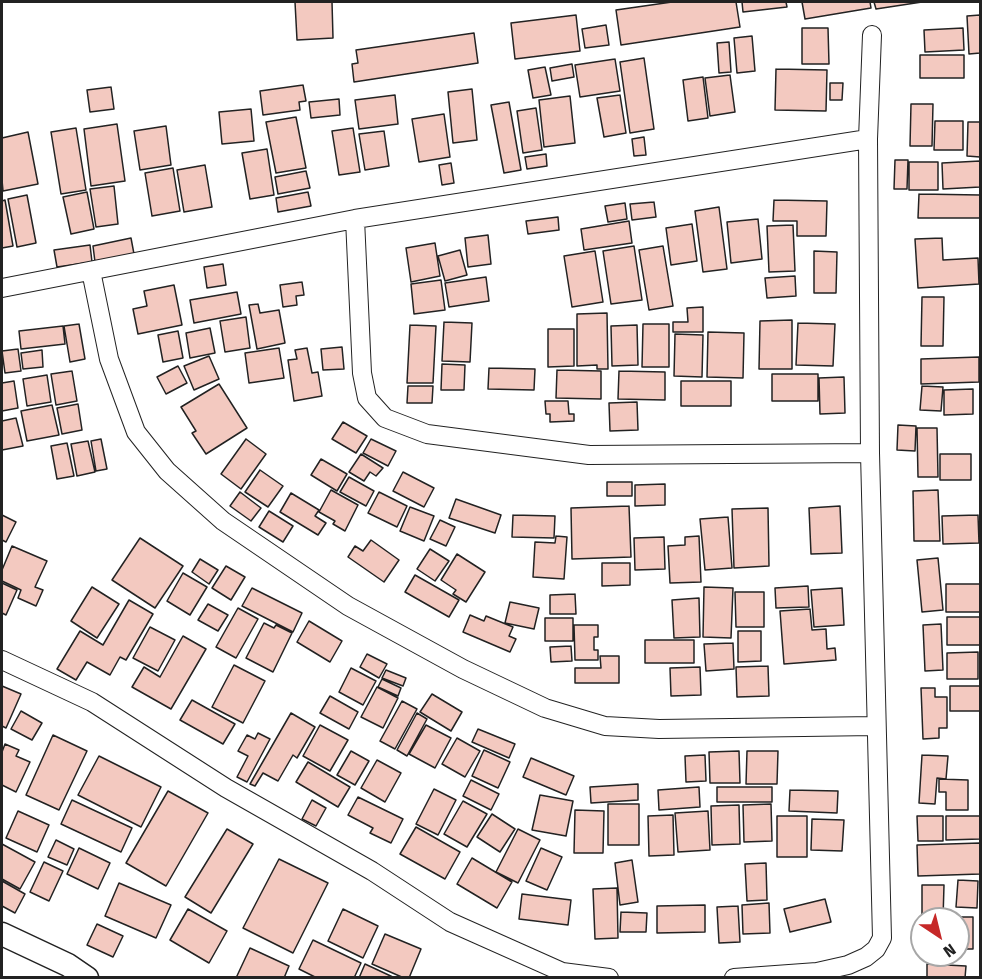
<!DOCTYPE html>
<html>
<head>
<meta charset="utf-8">
<style>
  body { margin:0 }
  #map { position:relative; width:982px; height:979px; overflow:hidden; background:#fff; font-family:"Fira Sans",sans-serif }
  canvas { display:block }
  .frame { position:absolute; inset:0; border:3px solid #222; pointer-events:none }
  .north { position:absolute; left:910px; top:907px; width:60px; height:60px; box-sizing:border-box; background:#fff; border:2px solid #a7a7a7; border-radius:50%; rotate:145deg; font-size:16px; font-weight:700; line-height:24px; text-align:center; color:#222 }
  .north::after { content:''; display:block; margin:auto; width:21px; height:27px; background:#c62828; clip-path:polygon(50% 0,100% 100%,50% 72%,0 100%) }
</style>
</head>
<body>
<div id="map">
<canvas width="982" height="979"></canvas>
<div class="frame"></div>
<div class="north">N</div>
</div>
<script>
const ctx = document.querySelector('canvas').getContext('2d');
ctx.lineJoin = 'round';
function fillPath(path, color) { ctx.fillStyle = color; ctx.fill(path, 'evenodd'); }
const toPath = rows => new Path2D(rows.map(r => 'M' + r).join(''));
function stroke(path, color, width, dash) { ctx.strokeStyle = color; ctx.lineWidth = width; ctx.lineCap = dash ? 'butt' : 'round'; ctx.setLineDash(dash || []); ctx.stroke(path); }
const building = toPath([
  [295,2,332,2,333,38,297,40,295,2],
  [672,2,736,2,740,27,621,45,616,10,672,2],
  [742,2,786,2,787,7,743,12,742,2],
  [802,2,870,2,871,8,805,19,802,2],
  [874,2,922,2,876,9,874,2],
  [576,15,580,51,515,59,511,23,576,15],
  [980,15,980,53,969,54,967,16,980,15],
  [606,25,609,45,585,48,582,29,606,25],
  [802,28,828,28,829,64,802,64,802,28],
  [963,28,964,50,925,52,924,30,963,28],
  [474,33,478,63,354,82,352,64,358,63,356,50,474,33],
  [752,36,755,71,737,73,734,38,752,36],
  [729,42,731,72,719,73,717,43,729,42],
  [920,55,964,55,964,78,920,78,920,55],
  [644,58,654,129,630,133,620,62,644,58],
  [615,59,620,91,580,97,575,65,615,59],
  [572,64,574,77,552,81,550,68,572,64],
  [545,67,551,95,533,98,528,70,545,67],
  [776,69,827,70,826,111,775,110,776,69],
  [730,75,735,112,710,116,705,78,730,75],
  [703,77,708,118,688,121,683,80,703,77],
  [830,83,843,83,842,100,830,100,830,83],
  [303,85,306,101,299,102,300,110,263,115,260,91,303,85],
  [111,87,114,109,90,112,87,90,111,87],
  [472,89,477,140,453,143,448,92,472,89],
  [395,95,398,124,359,129,355,100,395,95],
  [620,95,626,133,604,137,597,98,620,95],
  [570,96,575,143,544,147,539,100,570,96],
  [339,99,340,115,311,118,309,102,339,99],
  [509,102,521,170,504,173,491,105,509,102],
  [911,104,933,104,932,146,910,146,911,104],
  [536,108,542,150,523,153,517,111,536,108],
  [251,109,254,141,222,144,219,112,251,109],
  [444,114,450,157,419,162,412,119,444,114],
  [296,117,306,168,276,173,266,122,296,117],
  [935,121,963,121,963,150,934,150,935,121],
  [968,122,980,122,980,157,967,156,968,122],
  [117,124,125,181,91,186,84,129,117,124],
  [166,126,171,165,140,170,134,131,166,126],
  [76,128,86,190,61,194,51,132,76,128],
  [353,128,360,172,339,175,332,131,353,128],
  [384,131,389,166,365,170,359,134,384,131],
  [28,132,38,184,3,191,2,180,2,138,28,132],
  [644,137,646,155,634,156,632,139,644,137],
  [267,149,274,195,250,199,242,153,267,149],
  [546,154,547,166,527,169,525,157,546,154],
  [895,160,908,160,907,189,894,189,895,160],
  [980,161,980,187,943,189,942,163,980,161],
  [909,162,938,162,938,190,909,190,909,162],
  [451,163,454,183,442,185,439,165,451,163],
  [205,165,212,207,184,212,177,170,205,165],
  [173,168,180,211,152,216,145,173,173,168],
  [306,171,310,188,278,194,275,177,306,171],
  [114,186,118,224,96,227,90,189,114,186],
  [87,192,94,229,71,234,63,197,87,192],
  [308,192,311,206,278,212,276,198,308,192],
  [919,194,980,195,980,218,918,218,919,194],
  [27,195,36,243,17,247,8,199,27,195],
  [5,200,13,246,2,248,2,201,5,200],
  [774,200,827,201,826,236,797,236,797,221,773,221,774,200],
  [654,202,656,217,632,220,630,204,654,202],
  [625,203,627,219,608,222,605,206,625,203],
  [719,207,727,269,703,272,695,211,719,207],
  [558,217,559,230,528,234,526,221,558,217],
  [758,219,762,259,731,263,727,222,758,219],
  [629,221,632,243,584,250,581,229,629,221],
  [692,224,697,261,671,265,666,228,692,224],
  [793,225,795,271,769,272,767,226,793,225],
  [488,235,491,264,468,267,465,238,488,235],
  [131,238,134,254,95,262,93,246,131,238],
  [942,238,943,260,978,258,979,284,918,288,915,239,942,238],
  [435,243,440,276,411,282,406,248,435,243],
  [90,245,92,262,57,267,54,250,90,245],
  [634,246,642,300,611,304,603,251,634,246],
  [663,246,673,306,649,310,639,250,663,246],
  [460,250,467,275,445,281,438,256,460,250],
  [595,251,603,302,572,307,564,256,595,251],
  [814,251,837,252,836,293,814,293,814,251],
  [223,264,226,285,207,288,204,267,223,264],
  [795,276,796,296,767,298,765,278,795,276],
  [486,277,489,301,449,307,445,283,486,277],
  [441,280,445,310,414,314,411,284,441,280],
  [302,282,304,295,296,296,297,305,283,307,280,285,302,282],
  [174,285,182,325,138,334,133,309,147,306,144,291,174,285],
  [237,292,241,314,194,323,190,300,237,292],
  [922,297,944,297,943,346,921,346,922,297],
  [258,304,260,313,279,310,285,343,257,349,249,305,258,304],
  [703,307,703,332,673,332,673,322,688,322,687,308,703,307],
  [607,313,608,369,597,369,597,365,577,366,577,314,607,313],
  [246,317,250,348,225,352,220,321,246,317],
  [792,320,792,369,759,369,760,321,792,320],
  [444,322,472,323,470,362,442,361,444,322],
  [798,323,835,324,833,366,796,365,798,323],
  [79,324,85,359,70,362,64,326,79,324],
  [643,324,669,324,669,367,642,367,643,324],
  [410,325,436,326,433,383,407,383,410,325],
  [637,325,638,365,612,366,611,326,637,325],
  [63,326,65,344,21,349,19,331,63,326],
  [210,328,215,353,190,358,186,333,210,328],
  [548,329,574,329,574,366,548,367,548,329],
  [178,331,183,358,163,362,158,335,178,331],
  [708,332,744,333,743,378,707,377,708,332],
  [675,334,703,335,702,377,674,376,675,334],
  [342,347,344,369,323,370,321,349,342,347],
  [279,348,284,378,249,383,245,353,279,348],
  [307,348,312,373,318,372,322,396,294,401,288,360,297,359,295,350,307,348],
  [18,349,21,371,5,373,2,351,18,349],
  [42,350,43,367,23,369,21,353,42,350],
  [209,356,219,379,194,390,184,366,209,356],
  [979,357,979,382,921,384,921,359,979,357],
  [442,364,465,365,464,390,441,390,442,364],
  [178,366,187,383,166,394,157,377,178,366],
  [489,368,535,369,534,390,488,389,489,368],
  [557,370,601,371,601,399,556,398,557,370],
  [72,371,77,401,56,405,51,374,72,371],
  [619,371,665,372,665,400,618,399,619,371],
  [772,374,818,374,818,401,772,401,772,374],
  [47,375,51,402,27,406,23,379,47,375],
  [844,377,845,413,820,414,819,378,844,377],
  [14,381,18,408,2,411,2,383,14,381],
  [681,381,731,381,731,406,681,406,681,381],
  [219,384,247,428,206,454,192,433,196,431,181,407,219,384],
  [408,386,433,386,432,403,407,403,408,386],
  [922,386,943,387,941,411,920,410,922,386],
  [973,389,973,414,944,415,944,390,973,389],
  [545,401,568,401,569,414,574,414,574,421,550,422,550,414,546,414,545,401],
  [637,402,638,430,610,431,609,403,637,402],
  [78,404,82,430,62,434,57,408,78,404],
  [52,405,59,435,27,441,21,411,52,405],
  [16,418,23,446,2,450,2,421,16,418],
  [343,422,367,436,356,453,332,439,343,422],
  [898,425,916,426,915,451,897,450,898,425],
  [917,428,937,428,938,477,918,477,917,428],
  [101,439,107,469,96,471,91,441,101,439],
  [246,439,266,454,241,489,221,474,246,439],
  [371,439,396,451,388,466,363,453,371,439],
  [88,441,95,472,77,476,71,444,88,441],
  [67,443,74,476,57,479,51,446,67,443],
  [361,454,383,468,376,476,370,472,364,481,349,472,361,454],
  [940,454,971,454,971,480,940,480,940,454],
  [321,459,347,474,337,491,311,475,321,459],
  [260,470,283,486,268,507,245,492,260,470],
  [403,472,434,488,424,507,393,491,403,472],
  [349,477,374,491,366,506,340,492,349,477],
  [607,482,632,482,632,496,607,496,607,482],
  [665,484,665,505,635,506,635,485,665,484],
  [331,490,358,505,345,531,333,524,335,521,319,512,331,490],
  [938,490,940,541,914,541,913,491,938,490],
  [240,492,261,508,251,521,230,506,240,492],
  [379,492,407,506,397,527,368,513,379,492],
  [291,493,319,510,315,516,326,523,318,535,280,512,291,493],
  [456,499,501,515,495,533,449,518,456,499],
  [629,506,631,557,572,559,571,508,629,506],
  [840,506,842,553,811,554,809,508,840,506],
  [410,507,434,516,424,541,400,531,410,507],
  [768,508,769,566,734,568,732,509,768,508],
  [269,511,293,526,283,542,259,527,269,511],
  [2,515,16,522,6,542,2,540,2,515],
  [513,515,555,516,554,538,512,537,513,515],
  [978,515,979,543,943,544,942,516,978,515],
  [728,517,732,568,705,570,700,519,728,517],
  [440,520,455,527,446,546,430,539,440,520],
  [556,536,567,537,564,579,533,577,535,542,555,543,556,536],
  [699,536,701,582,670,583,668,546,685,545,685,537,699,536],
  [664,537,665,569,635,570,634,538,664,537],
  [140,538,183,566,155,608,112,580,140,538],
  [371,540,399,560,384,582,348,557,355,546,363,551,371,540],
  [12,546,47,561,35,587,43,590,36,606,18,598,21,590,2,581,2,570,12,546],
  [430,549,449,561,435,581,417,569,430,549],
  [457,554,485,572,466,602,453,594,456,590,441,580,457,554],
  [938,558,943,610,922,612,917,560,938,558],
  [200,559,218,570,209,584,192,572,200,559],
  [602,563,630,563,630,585,602,586,602,563],
  [226,566,245,577,231,600,212,588,226,566],
  [183,573,207,587,190,615,167,601,183,573],
  [415,575,459,600,449,617,405,592,415,575],
  [2,583,17,590,6,615,2,613,2,583],
  [946,584,980,584,980,612,946,612,946,584],
  [808,586,809,607,776,608,775,588,808,586],
  [92,587,119,604,97,638,71,621,92,587],
  [704,587,733,588,731,638,703,637,704,587],
  [252,588,302,613,293,632,242,606,252,588],
  [842,588,844,625,814,627,811,590,842,588],
  [735,592,764,592,764,627,736,627,735,592],
  [575,594,576,614,550,614,550,595,575,594],
  [699,598,700,637,674,638,672,600,699,598],
  [129,600,153,614,126,660,120,657,110,675,87,662,76,680,57,669,80,631,103,645,129,600],
  [510,602,539,608,534,629,505,623,510,602],
  [208,604,228,615,218,631,198,620,208,604],
  [238,608,258,619,236,658,216,647,238,608],
  [810,609,812,630,826,629,827,649,835,648,836,660,784,664,780,611,810,609],
  [470,615,484,621,486,616,513,627,509,636,516,639,510,652,463,632,470,615],
  [947,617,980,617,980,645,947,645,947,617],
  [545,618,573,618,573,641,545,641,545,618],
  [309,621,342,641,330,662,297,642,309,621],
  [264,623,274,628,276,625,292,633,273,672,246,658,264,623],
  [941,624,943,670,925,671,923,625,941,624],
  [574,625,598,625,598,637,594,637,594,650,598,650,598,660,575,660,574,625],
  [150,627,175,640,158,671,133,658,150,627],
  [738,631,761,631,761,661,738,662,738,631],
  [183,636,206,649,171,709,132,687,144,667,160,677,183,636],
  [645,640,694,640,694,663,645,663,645,640],
  [733,643,734,669,706,671,704,644,733,643],
  [571,646,572,661,551,662,550,647,571,646],
  [978,652,978,679,947,679,947,653,978,652],
  [367,654,387,664,379,678,360,667,367,654],
  [600,656,619,656,619,683,575,683,575,668,601,668,600,656],
  [234,665,265,681,243,723,212,707,234,665],
  [768,666,769,696,737,697,736,667,768,666],
  [700,667,701,695,671,696,670,668,700,667],
  [351,668,376,681,363,705,339,692,351,668],
  [386,670,406,678,403,686,382,678,386,670],
  [382,679,401,688,398,696,378,687,382,679],
  [2,686,21,694,6,728,2,726,2,686],
  [950,686,980,686,980,711,950,711,950,686],
  [377,687,398,698,383,728,361,717,377,687],
  [921,688,935,688,935,697,947,697,947,728,939,728,939,738,923,739,921,688],
  [432,694,462,712,451,731,420,712,432,694],
  [330,696,358,712,349,729,320,713,330,696],
  [192,700,235,724,223,744,180,720,192,700],
  [402,701,417,709,395,749,380,741,402,701],
  [21,711,42,723,32,740,11,729,21,711],
  [291,713,315,727,297,758,293,755,278,781,263,773,255,786,250,784,291,713],
  [417,713,427,719,407,756,397,750,417,713],
  [320,725,348,740,330,771,303,756,320,725],
  [426,725,451,738,435,768,409,754,426,725],
  [478,729,515,744,509,758,472,742,478,729],
  [258,733,270,739,247,782,237,777,248,756,238,751,247,735,255,739,258,733],
  [53,735,87,751,59,810,26,795,53,735],
  [457,738,480,751,465,777,442,764,457,738],
  [5,744,19,750,16,756,30,762,16,792,2,785,2,752,5,744],
  [484,750,510,762,498,788,472,776,484,750],
  [351,751,369,761,355,785,337,775,351,751],
  [739,751,740,783,710,783,709,752,739,751],
  [747,751,778,751,777,784,746,784,747,751],
  [705,755,706,781,686,782,685,756,705,755],
  [922,755,948,756,946,779,937,778,935,804,919,803,922,755],
  [99,756,161,787,141,827,78,795,99,756],
  [531,758,574,776,566,795,523,777,531,758],
  [377,760,401,773,385,802,361,788,377,760],
  [308,762,350,787,338,807,296,782,308,762],
  [939,779,968,780,968,810,946,810,946,792,939,792,939,779],
  [471,780,499,794,491,810,463,796,471,780],
  [638,784,638,800,591,803,590,787,638,784],
  [699,787,700,807,659,810,658,790,699,787],
  [717,787,772,787,772,802,717,802,717,787],
  [434,789,456,800,438,835,416,824,434,789],
  [790,790,838,791,837,813,789,811,790,790],
  [168,791,208,813,166,886,126,863,168,791],
  [540,795,573,801,566,836,532,830,540,795],
  [358,797,403,819,391,843,370,833,373,828,348,815,358,797],
  [72,800,132,828,121,852,61,824,72,800],
  [312,800,326,808,316,826,302,819,312,800],
  [463,801,487,814,467,847,444,834,463,801],
  [608,804,639,804,639,845,608,845,608,804],
  [771,804,772,841,744,842,743,805,771,804],
  [739,805,740,844,712,845,711,806,739,805],
  [575,810,604,811,603,853,574,853,575,810],
  [18,811,49,825,37,852,6,838,18,811],
  [708,811,710,850,678,852,675,813,708,811],
  [492,814,515,829,500,852,477,837,492,814],
  [673,815,674,855,649,856,648,816,673,815],
  [777,816,807,816,807,857,777,857,777,816],
  [917,816,943,816,943,841,918,841,917,816],
  [946,816,980,816,980,839,946,840,946,816],
  [812,819,844,820,842,851,811,850,812,819],
  [416,827,460,852,445,879,400,854,416,827],
  [227,829,253,844,211,913,185,897,227,829],
  [518,829,540,840,518,883,496,872,518,829],
  [56,840,74,849,67,865,48,857,56,840],
  [980,843,980,874,918,876,917,845,980,843],
  [2,844,35,862,20,889,2,879,2,844],
  [79,848,110,863,98,889,67,874,79,848],
  [541,848,562,857,547,890,526,881,541,848],
  [472,858,512,882,497,908,457,884,472,858],
  [279,859,328,883,293,953,243,928,279,859],
  [632,860,638,902,620,905,615,863,632,860],
  [44,862,63,871,49,901,30,892,44,862],
  [766,863,767,900,747,901,745,864,766,863],
  [958,880,978,881,977,908,956,907,958,880],
  [2,881,25,894,15,913,2,906,2,881],
  [119,883,171,905,156,938,105,916,119,883],
  [922,885,944,885,943,919,922,919,922,933,922,885],
  [617,888,618,938,595,939,593,889,617,888],
  [522,894,571,900,568,925,519,919,522,894],
  [825,899,831,922,790,932,784,909,825,899],
  [769,903,770,933,743,934,742,905,769,903],
  [705,905,705,932,657,933,657,906,705,905],
  [738,906,740,942,719,943,717,907,738,906],
  [188,909,227,931,209,963,170,940,188,909],
  [343,909,378,926,363,958,328,941,343,909],
  [621,912,647,913,646,932,620,932,621,912],
  [957,917,973,917,973,949,958,949,957,917],
  [97,924,123,936,113,957,87,945,97,924],
  [385,934,421,949,409,978,404,978,372,964,385,934],
  [313,940,361,963,354,978,317,978,299,969,313,940],
  [250,948,289,966,284,978,236,978,250,948],
  [365,964,395,978,359,978,365,964],
  [927,964,966,966,965,978,927,978,927,964]
]);
fillPath(building, '#f3c9c0');
stroke(building, '#222', 1.5);
const minor = toPath([
  [355,219,362,373,367,398,385,418,427,434,589,455,870,453],
  [91,271,109,359,136,432,167,471,223,521,348,606,463,669,545,708,605,726,659,729,875,726],
  [2,288,355,219,868,139],
  [2,660,92,702,226,788,372,871,450,922,562,972,609,978],
  [734,978,817,972,848,965,866,957,876,949,882,938,870,453,868,139,872,35]
]);
const tertiary = toPath([
  [2,934,68,965,87,978]
]);
stroke(minor, '#222', 20);
stroke(tertiary, '#222', 25);
stroke(minor, '#fff', 18);
stroke(tertiary, '#fff', 22);
</script>
</body>
</html>
